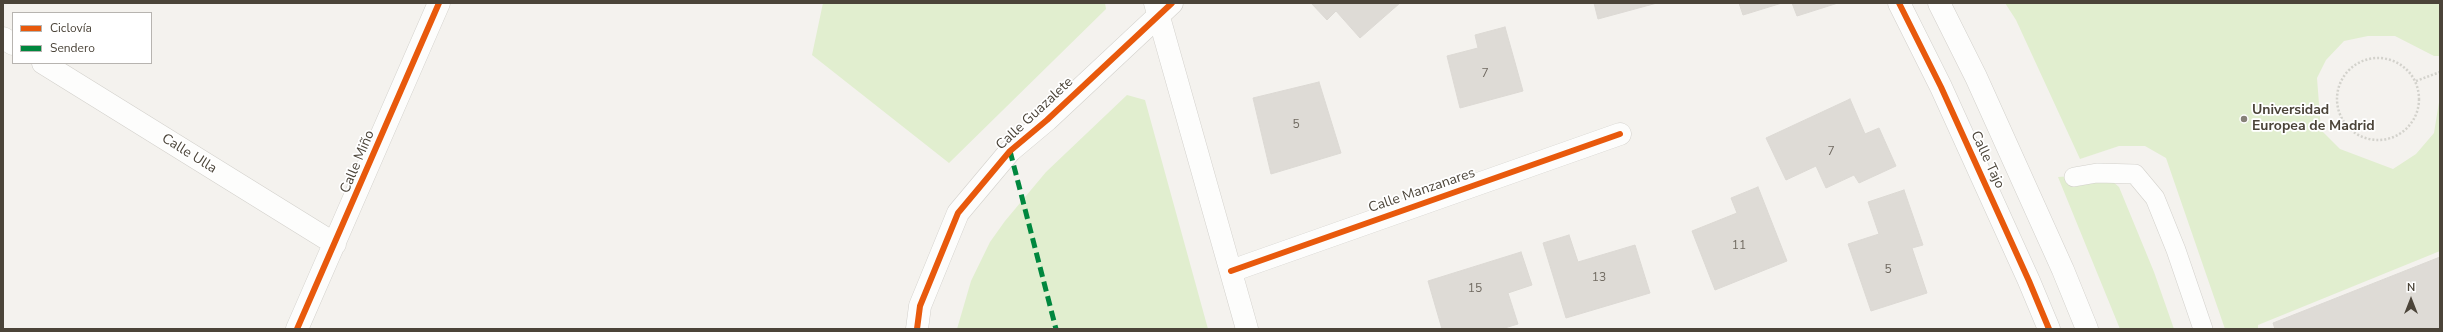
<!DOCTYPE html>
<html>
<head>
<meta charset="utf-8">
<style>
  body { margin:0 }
  #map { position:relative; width:2443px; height:332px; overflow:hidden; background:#f4f2ee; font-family:"Nunito Sans",sans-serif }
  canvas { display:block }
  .frame { position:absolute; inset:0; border:4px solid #4b4439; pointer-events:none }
  .legend { position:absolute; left:12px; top:12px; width:140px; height:52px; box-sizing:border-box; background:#fff; border:1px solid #b7b4b0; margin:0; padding:5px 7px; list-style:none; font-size:12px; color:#4b4439 }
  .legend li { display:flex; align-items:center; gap:8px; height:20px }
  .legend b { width:20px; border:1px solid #b7b4b0 }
  .north { position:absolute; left:2391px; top:280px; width:40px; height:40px; -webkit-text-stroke:3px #fff; paint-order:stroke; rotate:0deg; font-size:11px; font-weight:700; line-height:16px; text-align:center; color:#4b4439 }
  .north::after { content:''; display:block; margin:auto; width:14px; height:18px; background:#4b4439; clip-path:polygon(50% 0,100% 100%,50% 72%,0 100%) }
</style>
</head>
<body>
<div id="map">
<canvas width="2443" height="332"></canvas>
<div class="frame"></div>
<ul class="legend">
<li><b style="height:5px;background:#e8590c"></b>Ciclovía</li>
<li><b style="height:5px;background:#00873e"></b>Sendero</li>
</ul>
<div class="north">N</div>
</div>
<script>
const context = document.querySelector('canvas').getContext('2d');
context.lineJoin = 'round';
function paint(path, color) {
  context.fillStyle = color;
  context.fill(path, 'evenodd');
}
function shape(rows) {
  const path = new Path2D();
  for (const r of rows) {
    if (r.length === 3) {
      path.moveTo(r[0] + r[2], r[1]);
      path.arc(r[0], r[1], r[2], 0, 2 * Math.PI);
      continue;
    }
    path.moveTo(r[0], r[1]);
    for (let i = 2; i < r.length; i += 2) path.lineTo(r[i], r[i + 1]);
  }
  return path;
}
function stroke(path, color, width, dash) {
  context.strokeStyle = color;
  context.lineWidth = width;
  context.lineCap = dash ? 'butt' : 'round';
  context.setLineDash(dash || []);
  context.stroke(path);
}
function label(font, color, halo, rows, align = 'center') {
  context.font = font + ' "Nunito Sans",sans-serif';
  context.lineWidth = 3.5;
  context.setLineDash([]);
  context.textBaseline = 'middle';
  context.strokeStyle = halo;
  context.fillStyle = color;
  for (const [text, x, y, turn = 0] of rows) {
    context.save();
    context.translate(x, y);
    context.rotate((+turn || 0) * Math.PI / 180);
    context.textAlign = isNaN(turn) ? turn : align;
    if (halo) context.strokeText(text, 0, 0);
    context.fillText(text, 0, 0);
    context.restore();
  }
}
const green = shape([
  [823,3,1105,3,1106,9,949,163,812,55],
  [2005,3,2440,3,2440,56,2434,56,2395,36,2368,36,2344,41,2326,60,2317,78,2321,130,2340,149,2393,169,2416,154,2434,133,2440,96,2440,251,2258,325,2258,329,2225,329,2166,158,2145,146,2119,146,2080,159,2016,20],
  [1127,95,1145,100,1208,329,957,329,971,281,990,242,1005,221,1046,172],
  [2104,174,2119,187,2154,272,2174,329,2120,329,2058,177]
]);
const building = shape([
  [1311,3,1400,3,1360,38,1336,11,1327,20,1311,3],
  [1594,3,1657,3,1598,19,1594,3],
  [1739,3,1782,3,1743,15,1739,3],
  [1792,3,1838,3,1797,16,1792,3],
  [1505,27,1523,91,1460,108,1447,56,1478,48,1475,35,1505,27],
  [1319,82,1341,153,1271,174,1253,98,1319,82],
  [1850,99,1865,134,1879,128,1896,166,1859,183,1854,175,1826,188,1816,166,1786,180,1766,138,1850,99],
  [1758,187,1787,261,1715,290,1692,231,1737,213,1731,198,1758,187],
  [1904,190,1923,245,1912,248,1927,293,1871,311,1848,244,1879,234,1868,202,1904,190],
  [1569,235,1578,262,1635,245,1650,293,1566,318,1543,243,1569,235],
  [1521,252,1532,285,1508,293,1518,324,1501,329,1442,329,1428,281,1521,252],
  [2440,257,2440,329,2275,329,2273,323,2440,257]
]);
const path = shape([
  [2378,99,41],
  [2416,81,2440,72]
]);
const service = shape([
  [2074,177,2097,173,2135,174,2155,198,2176,250,2203,329]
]);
const minor = shape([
  [1155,3,1247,329],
  [1899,3,1941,87,2029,281,2049,329],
  [1939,3,1976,77,2063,270,2087,329],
  [3,38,13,44],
  [43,63,335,244],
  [1231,271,1620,134],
  [297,329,439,3],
  [917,329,920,306,958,213,1010,151,1047,120,1172,3]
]);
const quiet = shape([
  [1010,151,1056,329]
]);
const cycleway = shape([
  [1899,3,1941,87,2029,281,2049,329],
  [1231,271,1620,134],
  [297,329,439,3],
  [917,329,920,306,958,213,1010,151,1047,120,1172,3]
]);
const markers = [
  [2244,119,4,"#868178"]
];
const numberNames = [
  ["7",1485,74],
  ["5",1296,125],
  ["7",1831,152],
  ["11",1739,246],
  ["5",1888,270],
  ["13",1599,278],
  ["15",1475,289]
];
const poiNames = [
  ["Universidad",2252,111],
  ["Europea de Madrid",2252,127]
];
const streetNames = [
  ["Calle Guazalete",1035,114,-43],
  ["Calle Ulla",189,154,32],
  ["Calle Tajo",1987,160,65],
  ["Calle Miño",358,162,-67],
  ["Calle Manzanares",1422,191,-19]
];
paint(green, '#e1eecf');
paint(building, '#dedbd6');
stroke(building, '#dcd9d4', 1);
stroke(service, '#d2d0cb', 20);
stroke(minor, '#d2d0cb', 23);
stroke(path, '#d3d2cc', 2.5, [2, 2]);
stroke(service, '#fdfdfc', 19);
stroke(minor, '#fdfdfc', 22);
stroke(quiet, '#00873e', 5, [10, 5]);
stroke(cycleway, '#e8590c', 6);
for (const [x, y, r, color] of markers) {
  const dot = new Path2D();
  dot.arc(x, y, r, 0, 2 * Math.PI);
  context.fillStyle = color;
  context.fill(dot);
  stroke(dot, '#fff', 1.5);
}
label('12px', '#706a61', null, numberNames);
label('bold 14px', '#4b4439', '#fff', poiNames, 'left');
label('14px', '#4b4439', '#fff', streetNames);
</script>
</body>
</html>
